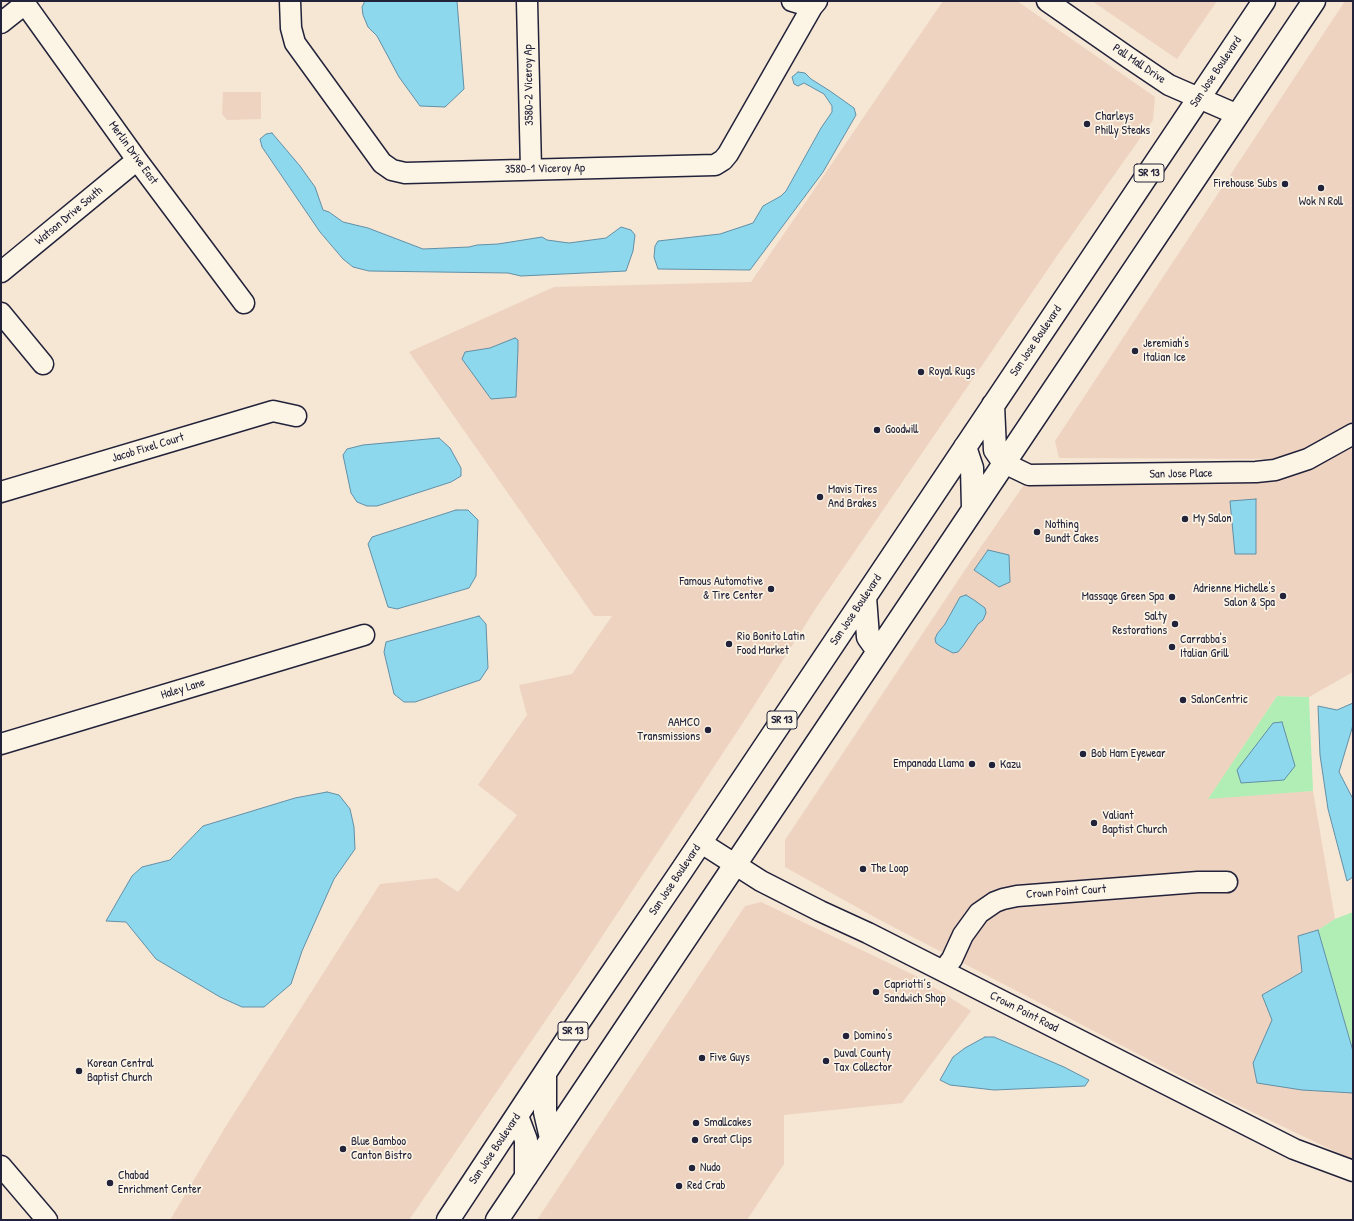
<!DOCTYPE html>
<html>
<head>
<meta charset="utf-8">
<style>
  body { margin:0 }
  #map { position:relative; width:1354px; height:1221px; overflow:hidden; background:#f6e6d4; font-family:"Patrick Hand",sans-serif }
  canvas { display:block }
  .frame { position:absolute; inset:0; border:2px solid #22223b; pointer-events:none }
</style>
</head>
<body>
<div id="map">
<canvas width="1354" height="1221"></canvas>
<div class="frame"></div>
</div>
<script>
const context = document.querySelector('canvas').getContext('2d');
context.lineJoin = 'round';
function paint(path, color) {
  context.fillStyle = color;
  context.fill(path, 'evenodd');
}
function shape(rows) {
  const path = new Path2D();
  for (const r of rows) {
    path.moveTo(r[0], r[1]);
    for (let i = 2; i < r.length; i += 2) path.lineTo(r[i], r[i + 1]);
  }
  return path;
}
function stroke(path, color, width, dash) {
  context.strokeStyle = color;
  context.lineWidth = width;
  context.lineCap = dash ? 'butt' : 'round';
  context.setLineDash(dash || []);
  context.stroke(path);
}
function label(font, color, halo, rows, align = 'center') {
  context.font = font + ' "Patrick Hand",sans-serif';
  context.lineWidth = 3.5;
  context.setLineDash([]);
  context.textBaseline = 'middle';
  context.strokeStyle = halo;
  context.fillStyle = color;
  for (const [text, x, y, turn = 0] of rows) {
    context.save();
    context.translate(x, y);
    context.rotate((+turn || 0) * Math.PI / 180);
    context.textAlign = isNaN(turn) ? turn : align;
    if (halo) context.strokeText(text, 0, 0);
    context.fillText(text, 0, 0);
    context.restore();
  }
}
const built = shape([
  [943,1,1017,1,1155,97,1153,120,1059,253,816,608,748,715,578,973,409,1220,170,1220,226,1126,380,884,437,878,458,892,517,815,478,785,527,715,519,685,572,674,612,616,594,616,409,352,554,287,751,282],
  [1092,1,1217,1,1177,59],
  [1345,1,1353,1,1353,443,1275,459,1059,458,1055,441],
  [223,92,261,92,261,119,227,120,222,114],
  [1353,445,1353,672,1309,697,1277,696,1209,798,1313,791,1335,919,1318,930,1353,1051,1353,1160,1227,1100,878,919,785,867,785,840,971,561,1024,485,1265,478],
  [761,902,918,977,971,1011,902,1103,784,1115,784,1164,747,1220,537,1220,745,906]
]);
const green = shape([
  [1277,696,1309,697,1313,791,1208,799],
  [1353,912,1353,1051,1318,930,1335,919]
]);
const water = shape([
  [365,1,457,1,464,89,445,107,420,106,399,77,377,36,368,27,363,15,362,7,365,1],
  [798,72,805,73,811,79,830,91,854,108,856,115,823,172,750,270,658,269,654,257,655,246,658,241,720,234,753,223,763,206,781,196,786,191,821,128,832,112,832,106,824,94,804,83,798,86,794,84,792,77,798,72],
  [272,133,300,166,315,187,323,210,329,212,343,222,368,228,423,249,469,247,477,245,498,244,542,237,547,240,569,243,606,238,621,227,631,230,635,235,633,251,626,271,521,276,508,273,369,271,353,267,343,259,320,232,262,147,260,139,266,134,272,133],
  [515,338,518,340,518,348,516,397,491,399,462,359,465,352,490,348,515,338],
  [439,438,450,448,461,468,461,476,451,482,377,506,367,506,357,502,351,493,343,455,347,449,363,445,439,438],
  [1256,499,1256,554,1235,554,1230,501,1256,499],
  [456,510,468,510,478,520,476,576,469,588,397,609,388,607,368,544,372,537,456,510],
  [988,550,1009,555,1010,582,999,587,974,570,988,550],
  [966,595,974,600,985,608,986,613,983,620,978,624,963,646,958,652,953,653,940,646,936,643,935,639,937,634,945,624,960,597,966,595],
  [479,616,486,624,488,668,480,680,415,702,404,702,394,694,384,652,386,642,479,616],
  [1353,703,1353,725,1339,772,1353,799,1353,877,1347,881,1328,809,1320,755,1318,706,1337,710,1353,703],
  [1282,722,1295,766,1284,780,1241,783,1237,770,1273,723,1282,722],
  [327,792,339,795,350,809,354,827,355,849,334,879,302,951,291,984,264,1007,242,1007,220,997,156,959,126,922,106,921,132,876,142,867,170,860,203,826,295,798,327,792],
  [1318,930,1353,1051,1353,1093,1302,1090,1257,1083,1253,1063,1272,1020,1262,995,1302,972,1298,936,1318,930],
  [985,1037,994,1037,1064,1067,1089,1080,1085,1086,994,1090,950,1085,940,1080,953,1057,965,1048,985,1037]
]);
const minor = shape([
  [23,1,137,160,244,303],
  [290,1,291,28,295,43,382,163,392,170,405,173,715,165,723,160,728,154,812,7,817,1],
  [527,1,531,169],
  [792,1,812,7],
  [1047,1,1129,58,1169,85,1238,115],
  [1,23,25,4],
  [1,272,137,160],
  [1,313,43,364],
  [1004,463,1029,475,1256,472,1275,470,1308,459,1353,434],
  [1,492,273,411,296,416],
  [1,744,364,635],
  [700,842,761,881,820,911,868,933,1294,1149,1353,1171],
  [943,971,952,959,963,935,979,913,995,902,1003,899,1017,896,1198,882,1227,882],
  [1,1166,47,1220]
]);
const major = shape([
  [993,405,995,450,1004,463],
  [965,447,972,468,973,508],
  [865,597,868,637,878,651],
  [545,1074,545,1112,551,1138],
  [517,1116,526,1140,526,1177],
  [448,1220,574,1029,680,873,1264,1],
  [497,1220,1314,1]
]);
const markers = [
  [1087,124,4,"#22223b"],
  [1285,184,4,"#22223b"],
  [1321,188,4,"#22223b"],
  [1135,351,4,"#22223b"],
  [921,372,4,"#22223b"],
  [877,430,4,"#22223b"],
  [820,497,4,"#22223b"],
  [1185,519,4,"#22223b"],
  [1037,532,4,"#22223b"],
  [771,589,4,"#22223b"],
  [1283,596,4,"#22223b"],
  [1172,597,4,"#22223b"],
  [1175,624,4,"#22223b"],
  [729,644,4,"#22223b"],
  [1172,647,4,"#22223b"],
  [1183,700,4,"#22223b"],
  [708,730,4,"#22223b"],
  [1083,754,4,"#22223b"],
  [972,764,4,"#22223b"],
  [992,765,4,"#22223b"],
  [1094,823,4,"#22223b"],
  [863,869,4,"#22223b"],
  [876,992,4,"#22223b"],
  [846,1036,4,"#22223b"],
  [702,1058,4,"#22223b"],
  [826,1061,4,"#22223b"],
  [79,1071,4,"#22223b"],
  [696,1123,4,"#22223b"],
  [695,1140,4,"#22223b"],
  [343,1149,4,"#22223b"],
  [692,1168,4,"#22223b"],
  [110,1183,4,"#22223b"],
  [679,1186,4,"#22223b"]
];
const shields = [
  [1149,173,30],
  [782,720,30],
  [573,1031,30]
];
const shieldNames = [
  ["SR 13",1149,173],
  ["SR 13",782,720],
  ["SR 13",573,1031]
];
const streetNames = [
  ["Pall Mall Drive",1139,64,34],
  ["San Jose Boulevard",1216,72,-56],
  ["3580-2 Viceroy Ap",529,85,-91],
  ["Merlin Drive East",133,153,54],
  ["3580-1 Viceroy Ap",545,169,-1],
  ["Watson Drive South",69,216,-40],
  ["San Jose Boulevard",1036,341,-56],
  ["Jacob Fixel Court",148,448,-17],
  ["San Jose Place",1181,474,-1],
  ["San Jose Boulevard",856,610,-56],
  ["Haley Lane",183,689,-17],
  ["San Jose Boulevard",675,880,-56],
  ["Crown Point Court",1066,892,-4],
  ["Crown Point Road",1024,1012,27],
  ["San Jose Boulevard",495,1149,-56]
];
const poiNames = [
  ["Charleys",1095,117],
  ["Philly Steaks",1095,131],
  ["Firehouse Subs",1277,184,"right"],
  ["Wok N Roll",1321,202,"center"],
  ["Jeremiah's",1143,344],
  ["Italian Ice",1143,358],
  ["Royal Rugs",929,372],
  ["Goodwill",885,430],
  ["Mavis Tires",828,490],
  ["And Brakes",828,504],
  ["My Salon",1193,519],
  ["Nothing",1045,525],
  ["Bundt Cakes",1045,539],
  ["Famous Automotive",763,582,"right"],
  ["& Tire Center",763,596,"right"],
  ["Adrienne Michelle's",1275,589,"right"],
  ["Salon & Spa",1275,603,"right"],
  ["Massage Green Spa",1164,597,"right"],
  ["Salty",1167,617,"right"],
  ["Restorations",1167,631,"right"],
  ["Rio Bonito Latin",737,637],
  ["Food Market",737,651],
  ["Carrabba's",1180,640],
  ["Italian Grill",1180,654],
  ["SalonCentric",1191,700],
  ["AAMCO",700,723,"right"],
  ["Transmissions",700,737,"right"],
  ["Bob Ham Eyewear",1091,754],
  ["Empanada Llama",964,764,"right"],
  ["Kazu",1000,765],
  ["Valiant",1102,816],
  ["Baptist Church",1102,830],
  ["The Loop",871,869],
  ["Capriotti’s",884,985],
  ["Sandwich Shop",884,999],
  ["Domino's",854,1036],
  ["Duval County",834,1054],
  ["Tax Collector",834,1068],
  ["Five Guys",710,1058],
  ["Korean Central",87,1064],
  ["Baptist Church",87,1078],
  ["Smallcakes",704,1123],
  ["Great Clips",703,1140],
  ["Blue Bamboo",351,1142],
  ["Canton Bistro",351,1156],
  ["Nudo",700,1168],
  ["Chabad",118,1176],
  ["Enrichment Center",118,1190],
  ["Red Crab",687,1186]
];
paint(built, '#eed3c0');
paint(green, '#b1eeb5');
paint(water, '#8dd8ed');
stroke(water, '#628fa6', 1);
stroke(minor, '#22223b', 23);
stroke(major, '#22223b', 25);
stroke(minor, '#fcf5e5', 20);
stroke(major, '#fcf5e5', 22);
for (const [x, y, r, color] of markers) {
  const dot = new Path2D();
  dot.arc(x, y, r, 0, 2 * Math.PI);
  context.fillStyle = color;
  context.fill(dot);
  stroke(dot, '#fcf5e5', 1.5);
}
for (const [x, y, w] of shields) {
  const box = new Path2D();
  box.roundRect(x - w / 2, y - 9, w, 18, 3);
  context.fillStyle = '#fcf5e5';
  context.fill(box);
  stroke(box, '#22223b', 1);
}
label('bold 11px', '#22223b', null, shieldNames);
label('12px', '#22223b', '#fcf5e5', streetNames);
label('12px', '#22223b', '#fcf5e5', poiNames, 'left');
</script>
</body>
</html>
